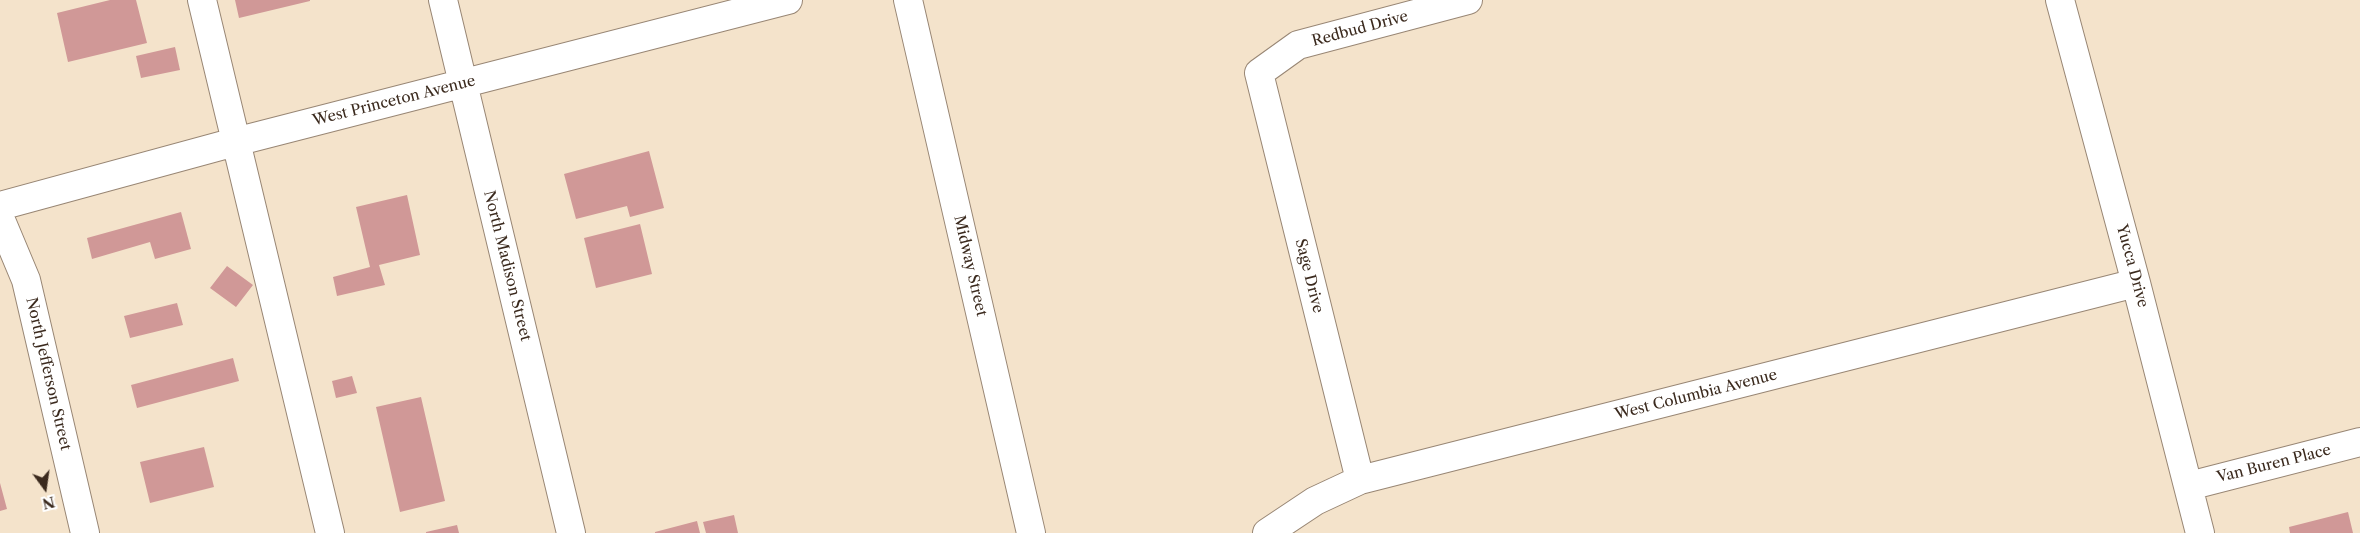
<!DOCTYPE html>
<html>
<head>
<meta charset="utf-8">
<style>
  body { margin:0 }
  #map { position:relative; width:2360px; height:533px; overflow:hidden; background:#f4e3cb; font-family:"Libre Caslon Text",serif }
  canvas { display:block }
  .north { position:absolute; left:20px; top:463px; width:50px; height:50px; -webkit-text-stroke:4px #fff; paint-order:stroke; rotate:166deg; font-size:14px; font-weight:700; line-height:20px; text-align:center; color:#3b2a1e }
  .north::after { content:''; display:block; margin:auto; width:18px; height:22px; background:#3b2a1e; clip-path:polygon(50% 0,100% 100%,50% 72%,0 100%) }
</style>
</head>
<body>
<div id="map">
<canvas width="2360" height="533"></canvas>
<div class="north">N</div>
</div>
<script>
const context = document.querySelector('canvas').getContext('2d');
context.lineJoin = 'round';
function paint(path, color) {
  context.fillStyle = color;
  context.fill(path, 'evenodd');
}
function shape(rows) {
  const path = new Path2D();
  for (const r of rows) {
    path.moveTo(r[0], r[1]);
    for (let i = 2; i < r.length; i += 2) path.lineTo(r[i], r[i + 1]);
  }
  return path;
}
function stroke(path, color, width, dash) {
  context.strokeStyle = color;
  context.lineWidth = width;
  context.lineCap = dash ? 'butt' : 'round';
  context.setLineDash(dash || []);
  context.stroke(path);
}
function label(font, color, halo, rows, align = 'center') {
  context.font = font + ' "Libre Caslon Text",serif';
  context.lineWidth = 4;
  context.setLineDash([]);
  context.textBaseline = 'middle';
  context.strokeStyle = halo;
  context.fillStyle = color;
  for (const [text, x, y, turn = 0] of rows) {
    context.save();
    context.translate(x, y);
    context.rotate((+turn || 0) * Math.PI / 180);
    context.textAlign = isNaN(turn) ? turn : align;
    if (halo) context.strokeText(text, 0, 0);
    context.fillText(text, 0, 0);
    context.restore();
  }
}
const building = shape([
  [110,0,136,0,147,43,68,62,57,13],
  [235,0,310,0,310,1,239,18],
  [175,47,180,70,141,78,136,56],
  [649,151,664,208,630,217,627,206,576,219,564,174],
  [407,195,420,255,379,265,385,285,337,296,333,277,370,267,356,207],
  [181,212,191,249,155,259,150,242,92,259,87,238],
  [640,224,652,274,596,288,584,238],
  [227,266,253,285,236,307,210,288],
  [177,303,183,325,130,338,124,316],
  [233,358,239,381,137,408,131,385],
  [352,376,357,393,336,398,332,381],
  [421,397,445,501,400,512,376,407],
  [204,447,214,487,150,503,140,462],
  [0,483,7,509,0,511],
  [2348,512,2353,533,2290,533,2289,527],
  [734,515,738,533,706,533,703,522],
  [697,521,700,533,655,533,655,532],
  [457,525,459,533,426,533,426,532]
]);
const minor = shape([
  [202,0,330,533],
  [443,0,571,533],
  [908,0,1031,533],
  [2060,0,2136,283,2200,533],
  [0,206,235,142,788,0],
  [0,218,26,280,85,533],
  [1360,480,1259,73,1298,45,1468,0],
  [2189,486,2360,442],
  [1267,533,1315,501,1360,480,2136,283]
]);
const streetNames = [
  ["Redbud Drive",1360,29,-15],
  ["West Princeton Avenue",394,101,-14],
  ["North Madison Street",507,266,76],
  ["Midway Street",970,266,77],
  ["Yucca Drive",2132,266,75],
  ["Sage Drive",1309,276,76],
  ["North Jefferson Street",48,374,77],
  ["West Columbia Avenue",1696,395,-14],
  ["Van Buren Place",2274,464,-14]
];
paint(building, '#d09897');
stroke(minor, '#988674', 30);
stroke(minor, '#fff', 28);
label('15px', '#3b2a1e', '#fff', streetNames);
</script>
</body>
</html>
